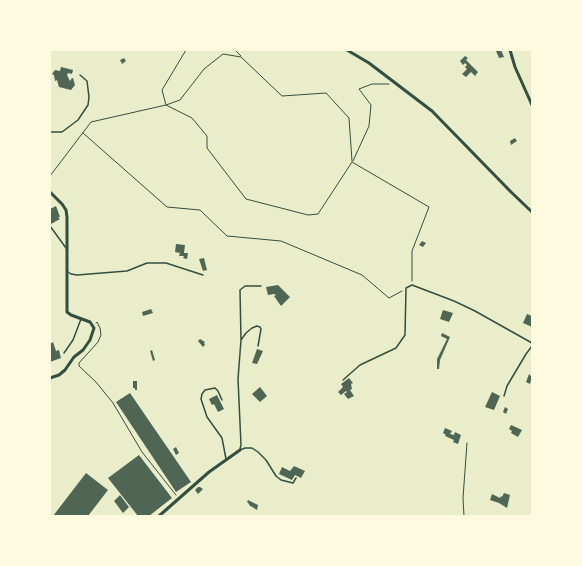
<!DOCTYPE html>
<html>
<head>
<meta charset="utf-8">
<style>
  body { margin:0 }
  #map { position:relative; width:582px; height:566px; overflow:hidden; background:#e9edc9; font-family:Montserrat,sans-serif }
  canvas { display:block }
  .frame { position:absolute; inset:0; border:51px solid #fefae0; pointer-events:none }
</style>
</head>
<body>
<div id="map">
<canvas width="582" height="566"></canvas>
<div class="frame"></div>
</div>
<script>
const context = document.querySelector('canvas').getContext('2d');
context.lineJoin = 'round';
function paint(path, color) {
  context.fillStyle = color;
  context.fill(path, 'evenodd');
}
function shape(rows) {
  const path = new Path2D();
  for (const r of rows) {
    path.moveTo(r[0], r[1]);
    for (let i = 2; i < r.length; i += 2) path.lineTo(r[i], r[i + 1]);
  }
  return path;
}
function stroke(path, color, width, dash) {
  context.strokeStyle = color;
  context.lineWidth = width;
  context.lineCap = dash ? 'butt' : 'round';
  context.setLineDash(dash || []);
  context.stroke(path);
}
const building = shape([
  [501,50,504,57,499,58,496,51],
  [465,56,468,58,466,60,478,72,475,76,471,72,466,77,462,74,467,69,465,67,467,65,465,63,463,65,460,61],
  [124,58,126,61,122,64,120,60],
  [61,67,73,70,72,74,68,73,67,75,70,81,72,78,73,78,75,85,71,90,59,87,57,80,55,81,54,75,52,74,55,70,60,71],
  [515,138,517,141,511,145,510,141],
  [56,206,60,217,58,217,60,219,51,224,50,209],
  [422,241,426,243,423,247,419,245],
  [176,244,185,245,184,253,188,253,187,259,183,258,184,256,179,256,180,253,175,252],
  [204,258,207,270,203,271,199,259],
  [278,285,290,297,281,306,274,296,276,295,274,294,268,295,266,287],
  [151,309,153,313,143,316,142,312],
  [443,310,453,313,449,322,440,319],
  [527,314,532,316,532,327,523,323],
  [442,333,450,337,440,360,439,369,437,369,437,359,447,339,441,336],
  [200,339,205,342,204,343,205,345,203,347,198,341],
  [53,342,56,351,59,350,61,358,50,362,50,344],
  [257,349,263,351,257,364,252,363],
  [152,350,155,360,153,361,150,351],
  [529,374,532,377,530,384,526,382],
  [349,378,353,383,351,384,352,389,350,390,354,396,348,399,344,394,347,392,346,391,341,395,338,392,343,387,341,384],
  [133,381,137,381,137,390,135,390,135,388,133,388],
  [260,387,267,396,260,402,252,394],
  [492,392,500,396,494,410,485,407],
  [130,393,191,482,176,492,116,402],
  [217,395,224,409,218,412,214,404,212,405,209,399],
  [505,407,508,409,506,414,503,412],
  [511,425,522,430,518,437,511,433,512,431,509,429],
  [445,428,452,431,450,434,454,435,455,432,461,435,458,444,453,442,454,440,445,436,446,435,443,433],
  [176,447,179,453,176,455,173,449],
  [139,455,172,498,149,516,138,516,108,478],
  [294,466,305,471,301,478,295,475,292,480,279,474,282,467,290,471],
  [86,473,108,490,88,516,53,516],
  [198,487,200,487,203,489,198,494,195,490],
  [504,493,510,495,507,508,499,503,490,500,492,494,500,498,501,496,502,497],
  [120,495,129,507,123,513,114,501],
  [248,500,258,505,257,510,249,505,249,504,247,502]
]);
const path = shape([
  [186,50,162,90,166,105,180,100,204,69,223,54,241,57,282,96,326,93,349,118,352,161],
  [235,50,241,56],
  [83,133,167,207,200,210,227,236,281,241,362,275,389,298,402,291],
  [353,161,369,126,371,105,359,89,372,84,389,84],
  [50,176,91,122,166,105,192,118,207,136,207,148,246,199,308,215,318,214,352,162,429,207,412,251,412,281],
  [96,323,97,322,100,328,101,335,98,342,79,363,79,366,96,382,113,403,142,452,176,495],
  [464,516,463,498,467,443]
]);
const service = shape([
  [50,132,62,132,78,120,88,105,89,97,87,81,80,75],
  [50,226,66,248],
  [68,272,71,274,77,275,127,271,147,263,166,263,203,275],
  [241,340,246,333,252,328,257,326,260,327,261,329,258,346],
  [64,353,73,340,81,319],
  [343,380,360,365,396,348,405,335,406,288,412,285,454,301,475,311,532,343],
  [504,396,507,386,526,354,532,346],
  [222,400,218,391,215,388,205,390,202,394,201,399,207,417,222,438,226,459],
  [240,449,241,445,238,379,241,340,240,290,245,286,261,286],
  [240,450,245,448,252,448,258,452,266,460,276,476,281,480,293,483,296,478]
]);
const minor = shape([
  [347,50,369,63,432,111,511,192,532,212],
  [510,50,515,67,532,105],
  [50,192,62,204,66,210,67,217,67,312,71,315,90,322,94,328,90,340,83,350,74,357,65,370,59,375,50,378],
  [159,516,209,472,240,450]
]);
paint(building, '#4f6655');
stroke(path, '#344e41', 1);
stroke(service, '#344e41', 1.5);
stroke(minor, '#344e41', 3);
</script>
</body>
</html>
